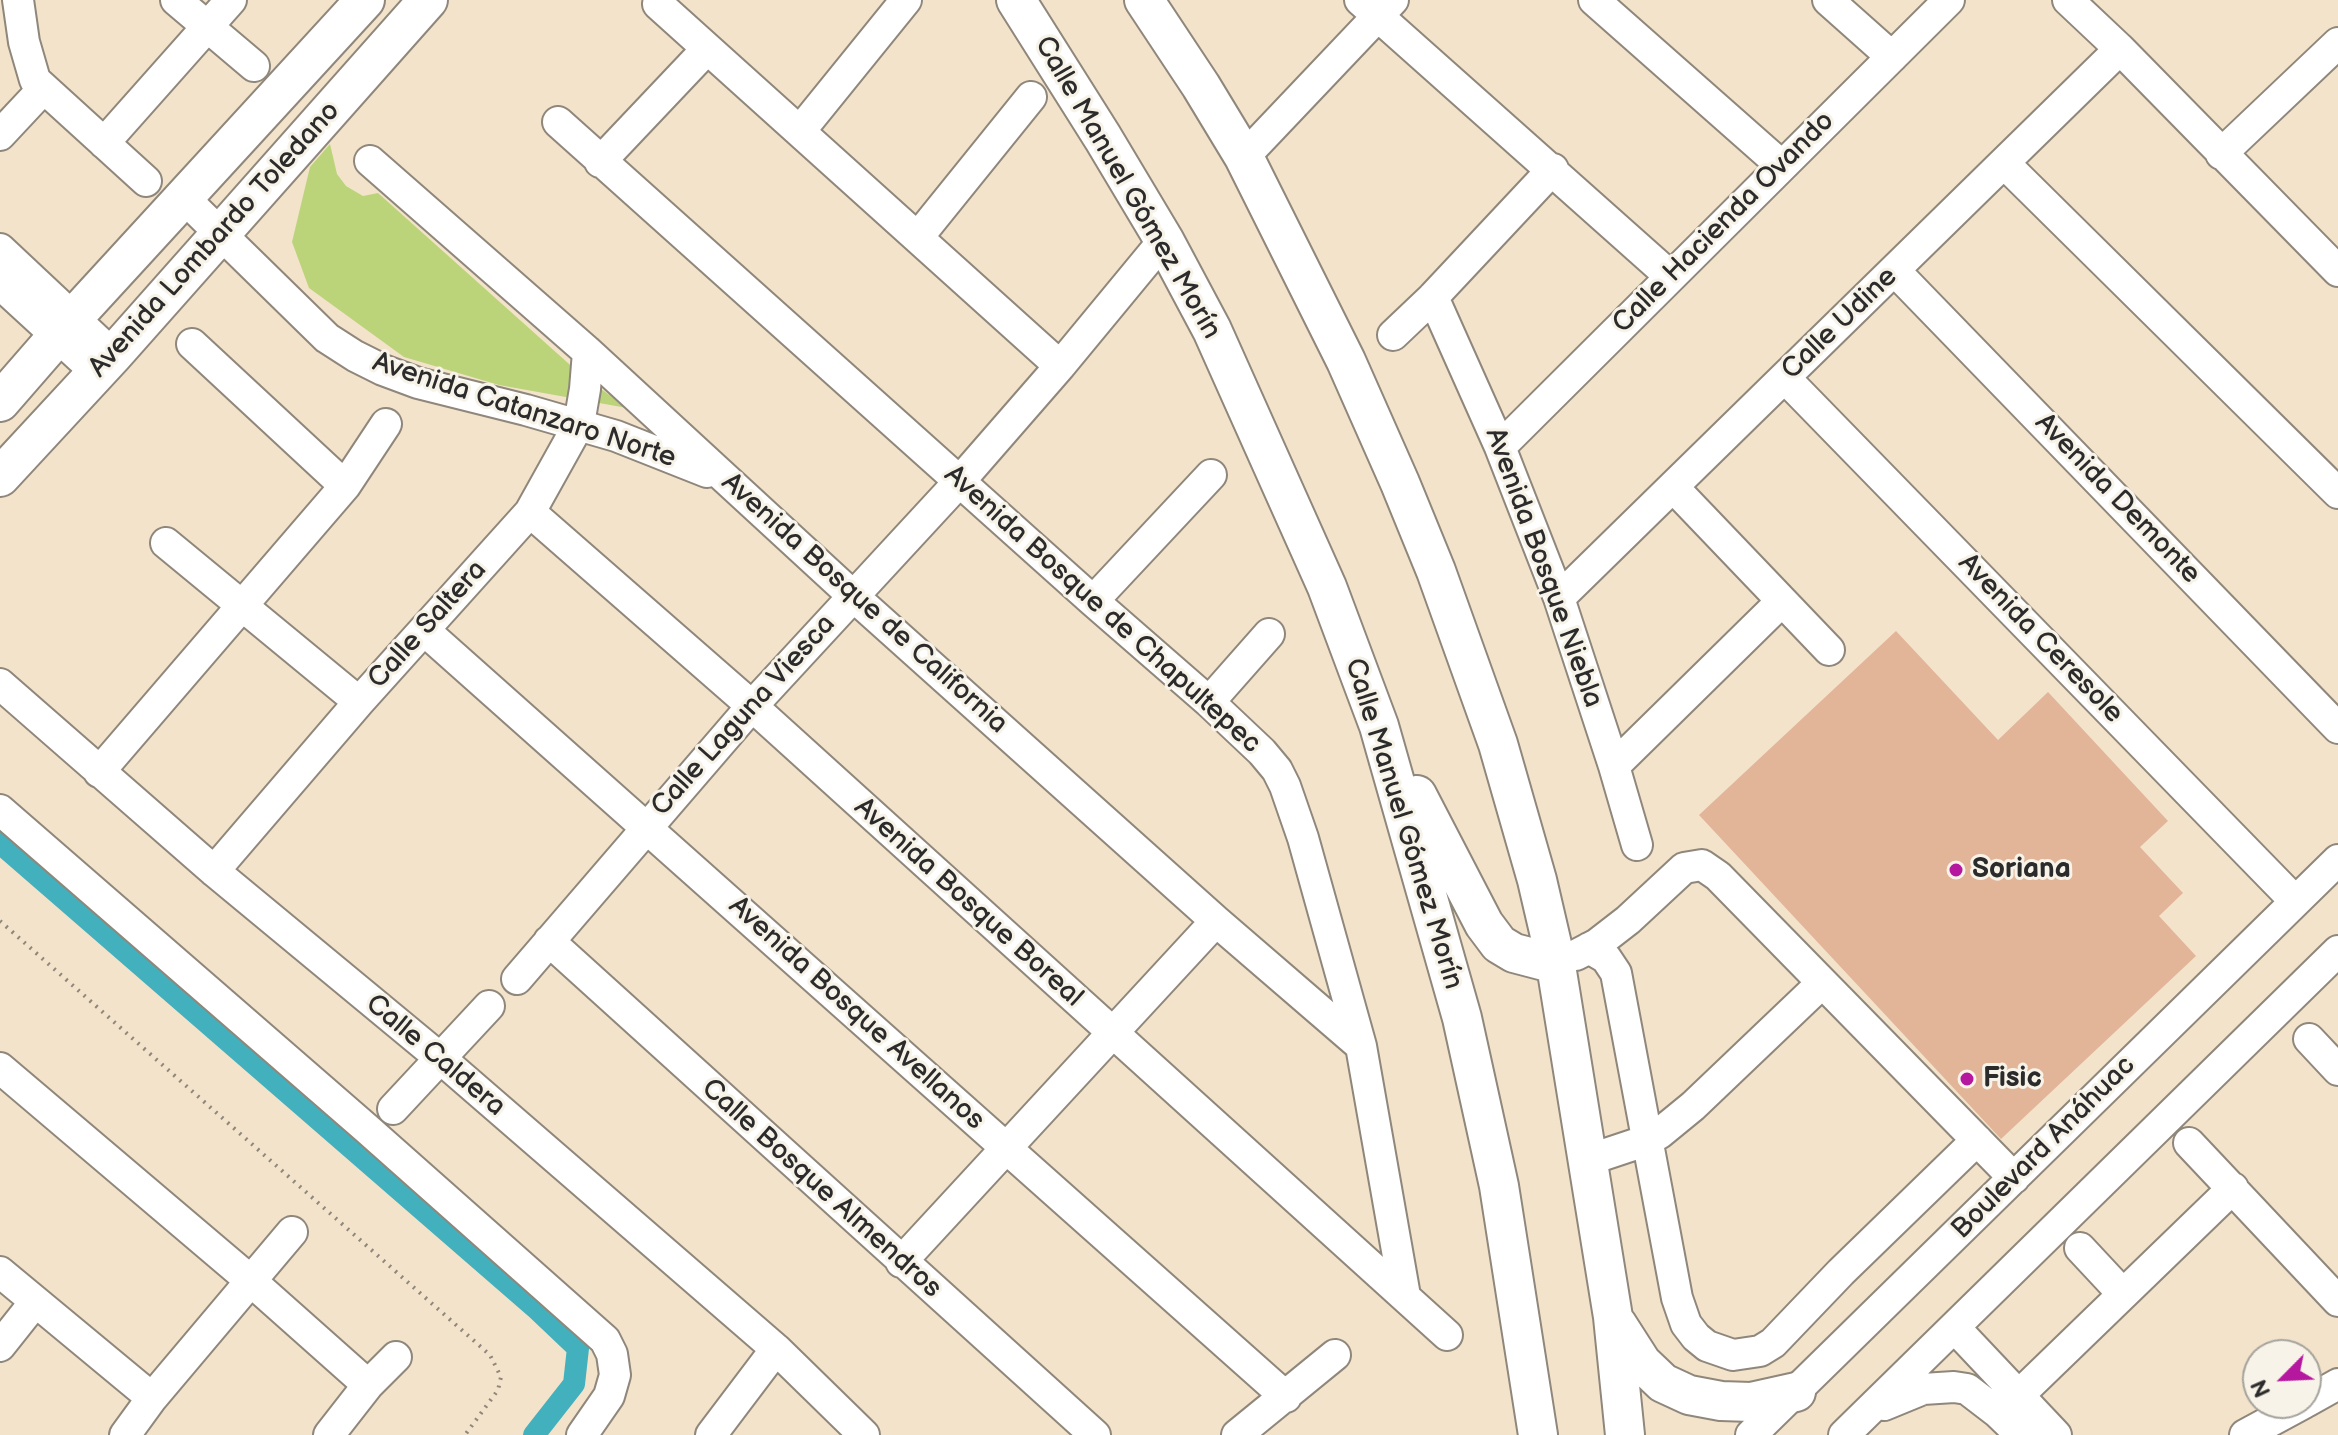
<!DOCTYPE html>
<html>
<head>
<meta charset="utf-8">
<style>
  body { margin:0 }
  #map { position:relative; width:2338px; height:1435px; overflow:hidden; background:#f3e3cb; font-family:"Balsamiq Sans",sans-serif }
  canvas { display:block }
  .north { position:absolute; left:2242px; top:1339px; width:80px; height:80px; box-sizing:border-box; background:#f7f3e8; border:2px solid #a5a39c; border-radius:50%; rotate:246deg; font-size:22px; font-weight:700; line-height:32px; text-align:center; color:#2b2b2b }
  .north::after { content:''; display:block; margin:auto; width:28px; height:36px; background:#b5179e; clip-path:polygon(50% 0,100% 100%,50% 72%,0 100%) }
</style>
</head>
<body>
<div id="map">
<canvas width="2338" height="1435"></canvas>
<div class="north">N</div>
</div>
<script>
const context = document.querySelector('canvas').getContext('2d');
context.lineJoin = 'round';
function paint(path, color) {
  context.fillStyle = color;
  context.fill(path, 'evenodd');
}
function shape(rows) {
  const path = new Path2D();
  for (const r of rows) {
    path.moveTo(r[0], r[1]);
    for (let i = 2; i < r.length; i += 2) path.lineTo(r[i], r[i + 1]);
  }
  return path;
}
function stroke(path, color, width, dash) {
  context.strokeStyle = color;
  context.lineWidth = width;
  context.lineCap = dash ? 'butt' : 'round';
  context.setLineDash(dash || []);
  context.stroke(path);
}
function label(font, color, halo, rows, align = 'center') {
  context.font = font + ' "Balsamiq Sans",sans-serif';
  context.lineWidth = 6;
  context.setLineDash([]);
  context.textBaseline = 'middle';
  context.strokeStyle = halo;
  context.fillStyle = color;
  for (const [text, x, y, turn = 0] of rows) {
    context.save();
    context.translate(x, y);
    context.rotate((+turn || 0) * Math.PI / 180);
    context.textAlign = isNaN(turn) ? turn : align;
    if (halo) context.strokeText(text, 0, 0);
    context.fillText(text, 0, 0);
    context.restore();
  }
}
const green = shape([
  [330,144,337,174,346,186,363,196,378,193,578,372,627,408,499,385,404,357,309,288,292,242,310,167]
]);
const canal = shape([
  [0,843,538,1310,578,1348,574,1384,534,1435]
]);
const building = shape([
  [1896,631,1998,740,2048,692,2168,821,2140,847,2183,893,2159,916,2196,956,2001,1139,1699,815]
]);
const path = shape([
  [0,921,490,1355,501,1377,498,1390,465,1435]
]);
const minor = shape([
  [18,0,24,42,35,80,146,181],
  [176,0,254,66],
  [1360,0,1670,276],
  [1594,0,1782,166],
  [1828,0,1892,57],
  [2068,0,2120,49,2338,271],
  [658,4,1060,366],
  [558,122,1093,601,1209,702,1262,752,1277,770,1285,786,1303,838,1361,1046,1405,1296],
  [800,131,906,0],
  [0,135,43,89],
  [104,143,231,0],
  [2221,154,2338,43],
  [1244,157,1393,0],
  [370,161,588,352,852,595,1216,921,1361,1046],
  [600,162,707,49],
  [2005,164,2338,493],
  [184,198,327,338,355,356,383,370,418,383,526,410,616,436,707,472],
  [918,237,1031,97],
  [0,249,113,355],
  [1895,271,2338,728],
  [0,284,97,373],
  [1433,297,1500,447,1559,598,1614,766,1637,845],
  [1393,335,1433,297,1553,169],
  [192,344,345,486],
  [1785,378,2295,901],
  [1500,447,1949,0],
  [1674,488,1829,650],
  [530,512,752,706,1447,1335],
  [166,543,359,702],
  [1559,598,2120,49],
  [1093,601,1211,475],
  [425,631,1286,1397],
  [0,684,214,871,440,1058,776,1349,864,1435],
  [1209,702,1269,634],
  [1614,766,1781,602],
  [99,772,345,486,386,424],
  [0,810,366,1128,605,1340,612,1354,615,1375,609,1396,582,1435],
  [214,871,359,702,530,512,579,424,585,389,588,352],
  [549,941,1095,1435],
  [1589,948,1606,958,1616,973,1677,1298,1686,1324,1696,1337,1707,1346,1733,1355,1760,1351,1773,1343,1841,1272,1977,1140],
  [1576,955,1597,944,1628,920,1684,868,1702,865,1718,876,2014,1178],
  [517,979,752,706,959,482,1060,366,1164,240],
  [2309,1039,2338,1070],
  [0,1068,251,1281,368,1385],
  [393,1109,489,1006],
  [2189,1143,2338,1301],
  [1588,1160,1648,1140,1660,1133,1693,1106,1822,983],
  [2080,1248,2122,1293],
  [901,1262,1216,921],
  [0,1272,152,1398],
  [1955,1328,2056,1435],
  [0,1346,35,1302],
  [2019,1395,2233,1188],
  [2306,1402,2338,1384],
  [1884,1405,1923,1389,1954,1387,1967,1389,1997,1412,2021,1435],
  [125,1435,152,1398,292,1232],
  [329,1435,368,1385,396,1357],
  [711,1435,776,1349],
  [1237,1435,1335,1355],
  [1751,1435,2338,860],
  [1844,1435,2338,951],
  [2245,1435,2304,1403]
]);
const major = shape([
  [1016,0,1103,138,1164,240,1212,330,1327,587,1379,726,1462,1018,1499,1186,1538,1435],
  [1144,0,1201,86,1244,157,1346,361,1400,483,1436,571,1498,744,1537,880,1554,953,1613,1317,1625,1435],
  [0,402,74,317,365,0],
  [0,477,113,355,428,0],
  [1417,795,1484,924,1499,944,1514,953,1556,964],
  [1617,1324,1642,1363,1663,1383,1689,1395,1721,1401,1751,1402,1796,1392]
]);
const markers = [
  [1956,870,8,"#b5179e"],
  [1967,1079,8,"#b5179e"]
];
const streetNames = [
  ["Calle Manuel Gómez Morín",1127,188,60],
  ["Calle Hacienda Ovando",1724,223,-45],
  ["Avenida Lombardo Toledano",215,240,-48],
  ["Calle Udine",1840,324,-44],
  ["Avenida Catanzaro Norte",524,411,18],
  ["Avenida Demonte",2117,499,46],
  ["Avenida Bosque Niebla",1543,568,70],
  ["Avenida Bosque de California",864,604,42],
  ["Avenida Bosque de Chapultepec",1102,610,42],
  ["Calle Saltera",428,625,-48],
  ["Avenida Ceresole",2040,639,46],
  ["Calle Laguna Viesca",744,716,-48],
  ["Calle Manuel Gómez Morín",1403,824,73],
  ["Avenida Bosque Boreal",968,903,42],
  ["Avenida Bosque Avellanos",856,1014,42],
  ["Calle Caldera",435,1056,40],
  ["Boulevard Anáhuac",2044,1148,-45],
  ["Calle Bosque Almendros",821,1189,42]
];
const poiNames = [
  ["Soriana",1972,870],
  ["Fisic",1983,1079]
];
paint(green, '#bbd479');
stroke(canal, '#42b0bd', 22);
paint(building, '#e2b598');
stroke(minor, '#8f877b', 34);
stroke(major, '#8f877b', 42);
stroke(path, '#8f877b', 4, [2, 6]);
stroke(minor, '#fff', 30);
stroke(major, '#fff', 38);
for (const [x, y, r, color] of markers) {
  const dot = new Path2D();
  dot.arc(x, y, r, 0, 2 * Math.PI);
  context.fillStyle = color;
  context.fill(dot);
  stroke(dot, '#f7f3e8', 3);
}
label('28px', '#2b2b2b', '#f7f3e8', streetNames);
label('bold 28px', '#2b2b2b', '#f7f3e8', poiNames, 'left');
</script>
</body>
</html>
